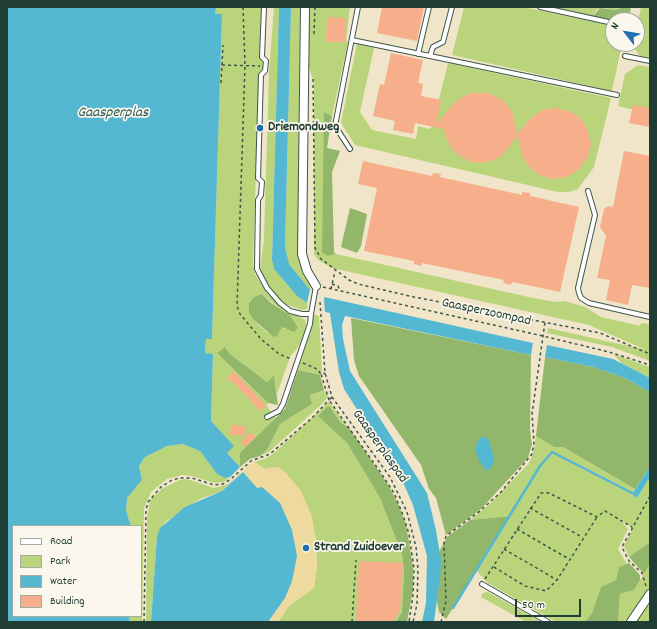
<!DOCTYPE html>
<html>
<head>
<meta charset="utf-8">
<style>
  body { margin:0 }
  #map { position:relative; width:657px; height:629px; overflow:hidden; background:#f0e5c9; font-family:Dekko,sans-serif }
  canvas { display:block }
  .frame { position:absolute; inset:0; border:8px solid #1f3d34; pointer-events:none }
  .legend { position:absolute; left:12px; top:525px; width:130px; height:92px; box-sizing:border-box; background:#fbf7ec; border:1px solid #a3ada2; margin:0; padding:5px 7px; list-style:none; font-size:12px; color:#1f3d34 }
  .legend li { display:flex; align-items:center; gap:8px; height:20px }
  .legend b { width:20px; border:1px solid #a3ada2 }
  .north { position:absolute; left:605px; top:12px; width:40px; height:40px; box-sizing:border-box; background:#fbf7ec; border:1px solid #a3ada2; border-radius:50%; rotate:301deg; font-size:11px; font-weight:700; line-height:16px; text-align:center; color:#1f3d34 }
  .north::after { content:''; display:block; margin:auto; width:14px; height:18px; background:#1f6fb2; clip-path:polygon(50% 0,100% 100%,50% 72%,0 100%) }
  .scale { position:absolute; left:515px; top:599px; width:66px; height:18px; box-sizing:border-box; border:2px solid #1f3d34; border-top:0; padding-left:5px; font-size:12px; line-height:14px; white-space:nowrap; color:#1f3d34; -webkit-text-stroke:3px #fbf7ec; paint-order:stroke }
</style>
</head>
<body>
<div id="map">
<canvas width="657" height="629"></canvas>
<div class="frame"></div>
<ul class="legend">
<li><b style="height:5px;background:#fff"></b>Road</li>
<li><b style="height:11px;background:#b9d47a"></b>Park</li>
<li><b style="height:11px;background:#54b8d2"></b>Water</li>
<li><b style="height:11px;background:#f6af8a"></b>Building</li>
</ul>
<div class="north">N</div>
<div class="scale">50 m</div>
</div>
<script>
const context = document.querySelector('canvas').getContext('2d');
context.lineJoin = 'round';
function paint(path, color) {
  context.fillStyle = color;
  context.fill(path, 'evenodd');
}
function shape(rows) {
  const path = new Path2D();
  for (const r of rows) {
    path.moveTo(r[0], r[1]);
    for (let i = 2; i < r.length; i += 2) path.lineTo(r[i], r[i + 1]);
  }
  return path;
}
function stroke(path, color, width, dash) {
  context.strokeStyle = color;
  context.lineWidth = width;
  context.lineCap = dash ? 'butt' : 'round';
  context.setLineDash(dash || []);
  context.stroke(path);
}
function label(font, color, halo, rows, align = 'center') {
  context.font = font + ' Dekko,sans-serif';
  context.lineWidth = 3.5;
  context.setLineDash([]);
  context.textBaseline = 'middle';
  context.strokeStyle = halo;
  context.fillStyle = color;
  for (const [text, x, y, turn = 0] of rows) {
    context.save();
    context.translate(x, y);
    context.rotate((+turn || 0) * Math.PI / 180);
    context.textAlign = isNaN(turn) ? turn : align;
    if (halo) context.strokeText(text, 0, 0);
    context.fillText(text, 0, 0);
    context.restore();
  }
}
const green = shape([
  [216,7,262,7,260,58,264,62,264,69,259,74,253,264,255,274,266,292,281,307,305,320,307,328,303,341,290,357,277,394,274,377,267,382,230,354,225,347,217,353,268,403,267,406,276,418,240,456,242,462,240,467,227,453,233,446,211,421,213,355,205,353,206,339,212,339,222,14,215,14],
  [262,294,289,317,298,326,285,329,282,327,280,328,279,333,268,333,261,327,255,321,249,303,254,297],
  [274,7,279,7,272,260,274,269,297,296,307,303,307,309,302,310,285,304,281,300,265,281,260,270,264,240,269,72],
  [291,7,300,7,298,247,301,264,311,288,310,290,288,264,285,247],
  [308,7,350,7,346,41,348,42,332,116,324,112,328,256,336,254,533,298,556,302,565,301,585,307,601,317,640,326,641,323,650,324,650,361,612,347,547,333,548,328,646,350,589,325,332,268,318,260,314,254,314,82,307,62],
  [464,7,523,7,613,26,613,44,622,44,612,91,452,55],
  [554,7,624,7,615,10,604,8,597,9,593,16],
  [641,7,650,7,650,58,640,56,633,46,637,44,637,26],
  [357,43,374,48,360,112,372,130,416,139,418,126,429,129,432,127,448,63,611,98,594,167,578,189,569,192,558,192,355,145,341,123],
  [638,65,650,67,650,114,618,106,625,74],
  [313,314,319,316,322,371,320,375,298,370,312,326],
  [613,354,650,367,650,378,623,364],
  [324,390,328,397,323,403,269,452,260,456,267,450,280,424,312,404,310,395],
  [329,402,346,425,341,423,330,407,319,416,347,443,380,498,402,554,404,571,402,612,396,622,278,622,289,606,314,588,317,566,316,540,311,514,271,468,265,469,254,462,265,459,274,453],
  [536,436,554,447,563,447,635,489,632,494,637,498,650,477,650,542,629,557,624,546,633,528,619,518,628,529,618,549,627,564,619,567,616,580,601,587,592,613,585,622,556,622,488,583,476,570,510,516,470,520,490,504,529,463,533,454],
  [183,444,200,451,217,474,225,478,230,477,224,482,214,483,192,476,182,475,167,479,151,492,144,508,142,622,130,622,129,616,141,616,141,526,131,526,126,511,127,498,142,480,139,466,145,457,167,446],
  [247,466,222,491,200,499,165,522,157,537,151,622,146,622,147,518,150,500,163,488,180,480,187,479,214,488,222,486,228,484],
  [650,564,650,593,644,595,627,622,618,622,620,594,634,590],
  [488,592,539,621,540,622,526,622,481,597,483,593],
  [649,606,650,622,636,622,645,608]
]);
const forest = shape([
  [624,7,631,7,629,20,613,20,593,16,600,8,615,10],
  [324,112,332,116,327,148,340,151,332,172,334,252,336,254,328,256,322,252],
  [350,208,367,214,361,246,357,253,341,247],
  [262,294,271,303,289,315,298,327,294,332,282,327,277,336,274,337,255,321,249,313,249,303,254,297],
  [351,318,531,355,530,430,532,444,528,458,481,509,446,535,436,498,429,489,421,465,359,376,354,360],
  [225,347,230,354,267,382,274,376,278,405,268,403,217,353],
  [545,357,593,367,625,378,650,392,650,467,635,489,563,447,554,447,536,436],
  [298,370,320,375,324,390,310,395,312,404,280,424,267,450,260,456,250,459,240,467,240,453,285,409],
  [327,407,330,407,341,423,348,427,358,441,389,486,399,506,406,525,413,567,413,590,407,622,396,622,402,612,404,571,402,554,380,498,347,443,318,416],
  [510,516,446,619,439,612,437,602,439,552,447,537,470,520],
  [650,542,650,564,644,574,629,557],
  [629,563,640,575,640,580,634,590,620,594,618,622,585,622,592,613,601,587,616,580,619,567]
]);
const sand = shape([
  [254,462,265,469,279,467,286,473,301,491,311,514,316,540,317,566,314,588,289,606,278,622,268,622,285,598,257,488,243,472,247,466]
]);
const water = shape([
  [7,7,216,7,215,14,222,14,212,339,206,339,205,353,213,354,211,421,234,446,227,453,240,467,230,477,225,478,217,474,200,451,183,444,167,446,145,457,139,466,142,480,127,498,126,511,131,526,13,526,13,616,129,616,130,622,7,622],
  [279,7,291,7,285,247,289,264,310,290,307,303,297,296,274,269,272,260],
  [324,297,533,343,531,355,345,316,342,325,343,339,350,371,427,493,436,530,441,560,440,578,434,622,422,622,426,603,427,556,413,505,402,480,344,389,339,372,330,313,325,312],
  [547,345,613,359,650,378,650,392,625,378,593,367,545,357],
  [484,436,489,440,494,459,492,466,487,471,479,461,475,449,479,439],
  [650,467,650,477,637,498,632,494],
  [243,472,257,488,262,487,280,503,292,530,297,556,292,581,285,598,268,622,151,622,157,537,160,528,185,507,222,491]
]);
const stream = shape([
  [453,608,540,466,552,452,632,493]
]);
const building = shape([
  [382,7,424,7,417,41,377,33],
  [327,17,346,18,345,42,326,42],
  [391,53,423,60,418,83,423,84,421,96,441,100,436,124,456,101,470,93,489,93,504,101,513,114,517,136,507,150,501,156,491,161,480,163,471,162,461,157,452,149,446,138,444,129,415,123,413,134,393,130,395,121,373,116,380,84,384,85],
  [633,105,650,108,650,127,629,123],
  [555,108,569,111,580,118,587,128,591,144,588,156,579,169,567,177,554,179,539,175,528,166,522,155,517,134,534,115,543,110],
  [624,151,650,156,650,288,632,285,628,305,606,300,610,280,597,278,606,236,600,227,604,209,608,206,613,207],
  [363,161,432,176,433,173,441,174,440,177,522,195,522,192,530,193,530,196,579,207,560,292,512,282,511,285,503,283,504,280,422,263,422,266,414,264,414,261,364,251,377,188,358,184],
  [234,371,266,406,260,411,233,382,232,383,227,378],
  [231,425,245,426,245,436,230,435],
  [251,432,256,437,245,447,240,442],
  [359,561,403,563,400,611,393,622,356,622]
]);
const path = shape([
  [243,7,245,65,237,306,240,314,261,339,279,354,291,359],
  [314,34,315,7],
  [222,65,260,66],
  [313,79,315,248,321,259,349,280,358,284,414,297,600,333,650,354],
  [221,83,223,45],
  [332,284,338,286,340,291],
  [323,287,543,336,609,352,650,365],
  [331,289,335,271],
  [320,302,325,373,332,397,390,477,407,512,416,547,418,569,417,604,413,622],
  [303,363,317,369,321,374,325,373],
  [332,397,329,400,381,473,394,493,403,515,409,534,414,569,413,595,409,622],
  [530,508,582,537],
  [517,529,569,559],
  [504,549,557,580,597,517],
  [494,567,525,586,546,591,557,580],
  [485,579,541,493,549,493,597,517,605,511,632,527],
  [646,586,642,573,629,561,622,547,650,496],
  [144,622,146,510,148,502,161,487,172,480,180,478,192,478,214,485,223,484,231,479,251,461,270,454,312,418,329,400,321,374],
  [352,622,356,560],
  [441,622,446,601,444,543,446,536,480,511,501,492,532,454,534,442,532,414,545,322]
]);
const service = shape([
  [264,7,262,57,266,61,265,71,261,75,258,178,262,182,261,195,258,200,257,269,267,288,280,303,290,311,302,314,311,314,316,286],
  [452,7,443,42,433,47,430,56,617,95],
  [540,7,613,23],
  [352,40,430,56],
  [418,54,429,7],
  [625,56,650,61],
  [350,149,335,126,358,7],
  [588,191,595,215,578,288,579,293,581,298,589,303,650,317],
  [267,417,279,411,283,404,310,324,311,314],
  [482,584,548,622]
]);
const minor = shape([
  [305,7,302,254,307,271,316,286],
  [631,622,650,594]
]);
const markers = [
  [260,128,4,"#1f6fb2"],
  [306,548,4,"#1f6fb2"]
];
const poiNames = [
  ["Driemondweg",268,128],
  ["Strand Zuidoever",314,548]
];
const streetNames = [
  ["Gaasperzoompad",486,313,12],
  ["Gaasperplaspad",379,447,55]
];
const waterNames = [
  ["Gaasperplas",113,114]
];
paint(green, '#b9d47a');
paint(forest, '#92b66a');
paint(sand, '#eeda9e');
paint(water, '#54b8d2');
stroke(stream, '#54b8d2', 2.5);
paint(building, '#f6af8a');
stroke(service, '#3e564a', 6);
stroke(minor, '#3e564a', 10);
stroke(path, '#3e564a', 1.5, [3, 3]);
stroke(service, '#fff', 4);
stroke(minor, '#fff', 8);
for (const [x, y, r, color] of markers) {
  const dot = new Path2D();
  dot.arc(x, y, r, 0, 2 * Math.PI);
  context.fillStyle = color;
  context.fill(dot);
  stroke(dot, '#fbf7ec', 1.5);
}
label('bold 14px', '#1f3d34', '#fbf7ec', poiNames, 'left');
label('14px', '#1f3d34', '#fbf7ec', streetNames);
label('italic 15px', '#2c5c5c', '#fbf7ec', waterNames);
</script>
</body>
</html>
